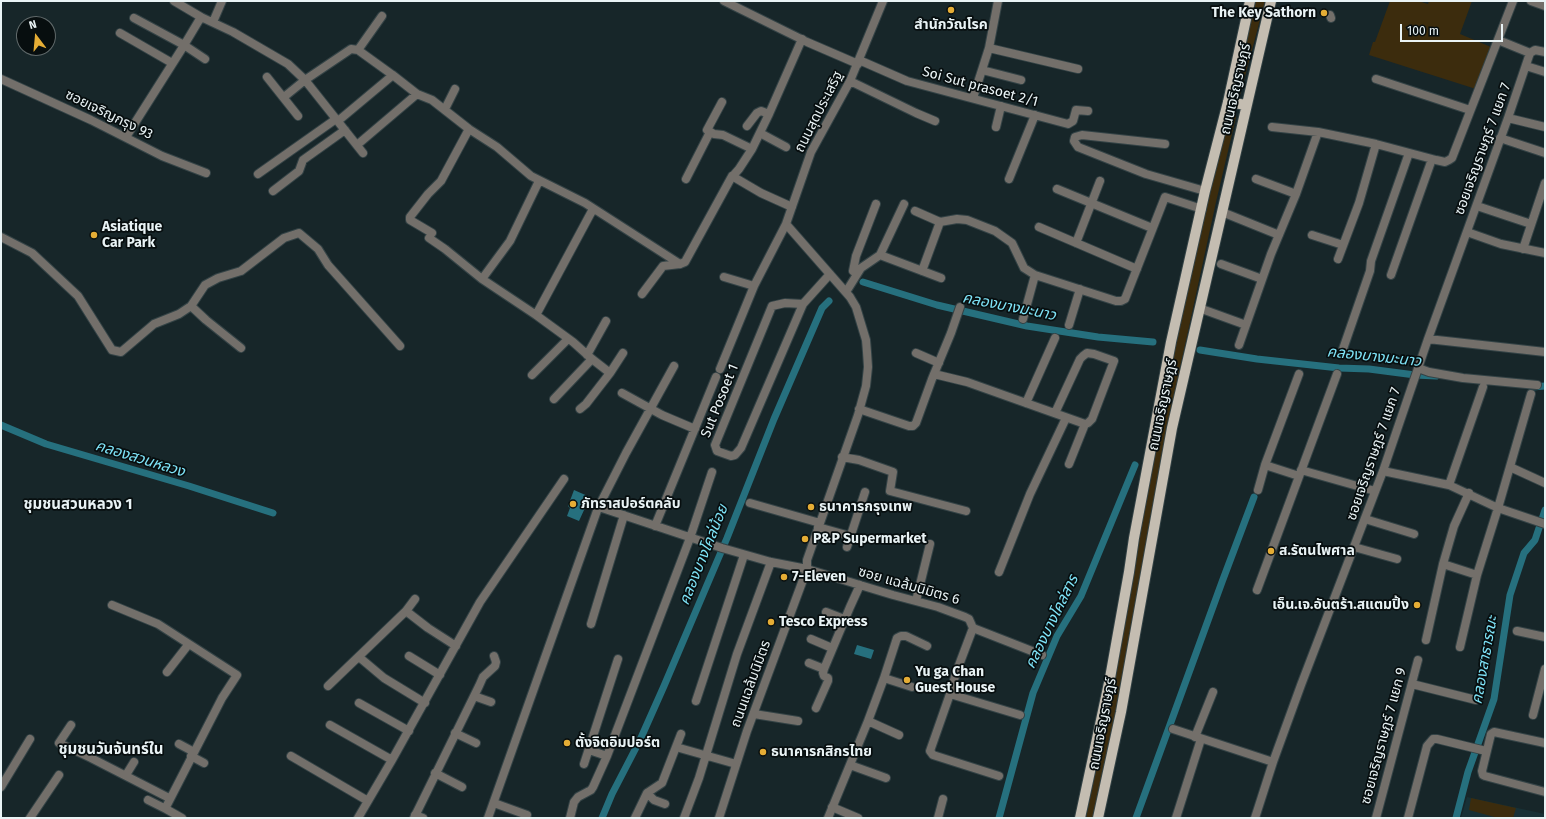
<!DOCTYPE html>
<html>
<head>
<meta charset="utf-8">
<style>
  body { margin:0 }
  #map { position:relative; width:1546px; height:819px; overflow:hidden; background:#172629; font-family:"Fira Sans",sans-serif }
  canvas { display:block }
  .frame { position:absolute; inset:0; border:2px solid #e9f3f5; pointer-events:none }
  .north { position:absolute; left:16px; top:16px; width:40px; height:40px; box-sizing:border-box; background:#070e0f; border:1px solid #616a6b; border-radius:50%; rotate:344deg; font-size:11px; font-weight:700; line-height:16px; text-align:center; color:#e9f3f5 }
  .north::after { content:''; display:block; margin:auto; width:14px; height:18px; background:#e5ad35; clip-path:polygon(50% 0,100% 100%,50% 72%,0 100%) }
  .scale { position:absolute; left:1400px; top:24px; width:103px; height:18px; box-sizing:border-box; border:2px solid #e9f3f5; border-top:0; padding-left:5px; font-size:12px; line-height:14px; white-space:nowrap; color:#e9f3f5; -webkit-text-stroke:3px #070e0f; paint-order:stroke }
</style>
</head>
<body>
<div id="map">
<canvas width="1546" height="819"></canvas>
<div class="frame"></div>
<div class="north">N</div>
<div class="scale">100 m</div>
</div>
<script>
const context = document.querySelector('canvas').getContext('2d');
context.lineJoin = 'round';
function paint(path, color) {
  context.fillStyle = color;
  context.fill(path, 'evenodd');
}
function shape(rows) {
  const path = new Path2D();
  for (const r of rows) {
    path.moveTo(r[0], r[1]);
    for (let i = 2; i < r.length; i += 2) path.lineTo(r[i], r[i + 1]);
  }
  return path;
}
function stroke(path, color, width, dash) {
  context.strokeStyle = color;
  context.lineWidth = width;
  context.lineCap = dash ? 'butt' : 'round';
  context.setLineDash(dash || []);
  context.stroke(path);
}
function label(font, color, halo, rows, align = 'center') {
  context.font = font + ' "Fira Sans","Noto Sans Thai",sans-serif';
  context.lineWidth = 3.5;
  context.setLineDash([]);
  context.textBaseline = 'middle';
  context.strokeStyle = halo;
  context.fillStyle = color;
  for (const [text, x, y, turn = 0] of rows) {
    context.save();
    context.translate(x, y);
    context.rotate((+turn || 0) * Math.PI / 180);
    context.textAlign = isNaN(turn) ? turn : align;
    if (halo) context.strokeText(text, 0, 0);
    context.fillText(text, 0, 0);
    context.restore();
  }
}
const built = shape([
  [1467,797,1545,814,1545,818,1461,818]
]);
const green = shape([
  [1256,1,1265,1,1240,95,1236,98,1232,97],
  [1390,1,1418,1,1428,4,1429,1,1472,1,1460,34,1491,47,1476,89,1369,55,1373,42,1375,42],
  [1231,114,1236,115,1236,117,1216,202,1182,359,1166,440,1133,632,1094,818,1086,818,1111,696,1153,459,1179,326,1213,177],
  [1471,798,1516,808,1513,818,1498,818,1469,810]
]);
const water = shape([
  [574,490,590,497,579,521,567,516,570,508,568,506],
  [857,645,874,650,871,659,854,654]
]);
const canal = shape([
  [863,282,937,305,1027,326,1098,337,1153,342],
  [1200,350,1257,359,1339,368,1369,369,1415,375,1436,376],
  [1532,387,1545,386],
  [1,425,46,444,189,486,273,513],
  [602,818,612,794,640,740,664,686,727,538,774,419,822,308,829,301],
  [999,818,1033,693,1057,636,1081,596,1135,465],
  [1136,818,1222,582,1254,497],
  [1456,818,1468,772,1494,699,1510,595,1524,553,1535,540,1545,510]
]);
const minor = shape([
  [174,1,201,17,233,32,288,64,305,80,363,153],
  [724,1,807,42,858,64],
  [1531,1,1545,6],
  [1330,15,1331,18],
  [382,16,358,50,394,76,417,94,432,100,469,129,497,147,531,176,585,203,680,264],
  [134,18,184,45,205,59],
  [213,22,222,1],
  [120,33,172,63],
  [1498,40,1530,53,1535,50,1545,52],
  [989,48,1078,69],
  [859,60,907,81,1068,124,1073,121,1076,110,1088,111],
  [1526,66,1545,72],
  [982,70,1021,80],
  [267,77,298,116],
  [1,79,91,120,162,156,206,173],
  [1376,79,1470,110],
  [850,81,916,113,935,121],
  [284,97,305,80,351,49,358,50],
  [973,98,989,48,998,1],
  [722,102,707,130,714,134,723,135,752,149],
  [445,109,455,89],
  [1508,118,1545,127],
  [338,121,393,75],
  [747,126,757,113,761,111,769,114],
  [996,127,1001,106],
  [1272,127,1318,132,1376,144,1436,160,1445,162,1449,160,1452,158,1513,1],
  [760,133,786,147],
  [126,137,183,47,201,17],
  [1500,138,1545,153],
  [1165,144,1082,135,1075,137,1074,141,1078,147,1146,174,1205,191],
  [357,145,417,94],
  [258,174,336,119],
  [732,176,761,193,792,207],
  [686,179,710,132],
  [1009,179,1035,115],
  [1256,179,1296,194],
  [1057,189,1152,228],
  [273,191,299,171,303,160,345,130],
  [904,204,880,255,941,278],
  [1477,206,1531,224],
  [915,211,940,222,957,219,967,220,995,231,1012,243,1024,268,1035,275,1116,301,1121,301,1125,299,1165,197,1202,209],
  [1222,212,1279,235],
  [1039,227,1137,269],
  [1467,232,1501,244,1545,253],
  [432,233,410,220,410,217,428,194,441,181,469,129],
  [1312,235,1343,245],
  [1,237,32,253,78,296,112,350,121,352,154,324,179,314,191,306,205,285,218,278,241,271,284,238,299,233,318,249,328,265,400,346],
  [429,238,445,249,482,279,536,315,573,342,592,359,610,373,586,404,580,409],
  [1076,243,1100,181],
  [1523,249,1545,183],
  [1338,259,1359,203,1376,144],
  [1221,264,1262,279],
  [922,271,940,222],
  [857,274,853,271,856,256,876,204],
  [1391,275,1432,159],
  [724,277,754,286],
  [482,279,510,241,539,181],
  [846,292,861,268,880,255],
  [642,294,663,266,680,264,685,262,731,178,739,169,752,149,769,114,802,39],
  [803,304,785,303,772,306,715,445,717,451,731,456,735,455,741,448,803,304,830,274],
  [191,306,206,320,241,348],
  [1199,308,1246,325],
  [536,315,593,209],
  [1023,319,1035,275],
  [1069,325,1080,289],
  [1428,339,1545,352],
  [1239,345,1271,254,1296,194,1318,132],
  [1343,349,1370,271,1371,261,1409,153],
  [916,353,939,363],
  [587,355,606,321],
  [1418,368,1429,372,1463,378,1537,385],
  [720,369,754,286,786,224],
  [610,373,623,353],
  [934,374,967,382,1085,424,1088,423,1092,419,1114,361,1094,354,1087,353,1083,356,1080,359,1055,413],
  [532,375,568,339],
  [622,393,662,415,695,429],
  [554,399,592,359],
  [1026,403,1055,338],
  [859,409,909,426,913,426,916,423,932,379,951,333,960,307],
  [842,457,859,460,893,472,890,491,966,511],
  [1069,464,1085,424],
  [1265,465,1299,476],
  [1510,467,1545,483],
  [1301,470,1375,491],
  [1383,471,1449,485,1498,508,1545,524],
  [1449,485,1483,387],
  [1258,490,1265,465,1299,374],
  [750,503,820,523],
  [599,507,722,548,771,562,807,569,893,595,938,607,965,617,969,619,973,628,1042,655],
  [1365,519,1414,534],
  [655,526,716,377],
  [818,527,850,536],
  [847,547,865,492],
  [1354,547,1397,559],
  [1443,564,1477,575],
  [999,572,1030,494,1066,418],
  [1257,590,1337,374],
  [916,601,930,544],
  [112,605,158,624,237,675,222,698,166,807,166,809,182,818],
  [406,611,428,628,456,646],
  [826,612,844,619],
  [591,624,624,515],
  [973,628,956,673,950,694,930,751,933,755,999,776],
  [1517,631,1545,637],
  [811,639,832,648],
  [1426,640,1443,564,1454,526,1469,493],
  [1460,647,1477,575,1498,508,1531,394],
  [409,656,440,675],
  [359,657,384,678,425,703],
  [809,663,824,669],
  [167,672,188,645],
  [884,678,897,638,901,636,906,636,927,646],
  [1412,684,1476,700],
  [328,686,406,611,415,599],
  [950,694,1020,715],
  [474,696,491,702],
  [696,701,744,555],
  [359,703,409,731],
  [816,708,828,681,828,678,824,676,823,673,824,669,850,607,860,585],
  [754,714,798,721],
  [1533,715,1545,669],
  [868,721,899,735],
  [71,725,59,743,91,758,169,798],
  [330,725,392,760],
  [1173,729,1273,762],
  [455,733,476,743],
  [1195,737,1213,692],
  [1545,743,1494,732,1491,734,1482,771,1483,775,1485,776,1545,792],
  [179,744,194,752],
  [676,747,736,764],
  [589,750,607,756],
  [191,756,204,763],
  [291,756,368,801],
  [584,764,618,659],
  [850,765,886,778],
  [435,773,462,787],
  [126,775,134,762],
  [1,787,30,739],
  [647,793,654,800,665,804],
  [148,800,166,809],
  [494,803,527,815],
  [832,807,858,818],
  [415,815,423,818],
  [30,818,59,775],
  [358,818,392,760,480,602,564,479],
  [414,818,479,686,483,677,495,666,496,662,494,656],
  [488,818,598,508,626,453,674,366],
  [570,818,574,802,578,797,591,790,593,787,607,756,690,538,712,472],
  [635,818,647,793,662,783,681,734],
  [684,818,699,778,737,654,771,562],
  [719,818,747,731,807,569,807,560,858,415,866,386,868,367,867,352,866,340,856,307,850,297,786,224,811,152,850,81,883,1],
  [828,818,868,721,884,678,912,687],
  [938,818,943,799],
  [1176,818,1201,739],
  [1255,818,1273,762,1301,685,1383,471,1428,339,1508,118,1530,53],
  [1376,818,1418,660],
  [1408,818,1427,746,1433,739,1437,739,1486,751]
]);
const major = shape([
  [1228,102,1246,105],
  [1080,818,1110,678,1129,572,1134,538,1171,342,1205,191,1228,102,1250,1],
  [1098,818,1121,712,1172,428,1271,1]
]);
const markers = [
  [951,10,4,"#e5ad35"],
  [1324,13,4,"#e5ad35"],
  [94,235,4,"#e5ad35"],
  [573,504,4,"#e5ad35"],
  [811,507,4,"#e5ad35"],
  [805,539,4,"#e5ad35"],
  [1271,551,4,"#e5ad35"],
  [784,577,4,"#e5ad35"],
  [1417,605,4,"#e5ad35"],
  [771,622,4,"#e5ad35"],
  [907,680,4,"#e5ad35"],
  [567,743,4,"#e5ad35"],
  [763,752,4,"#e5ad35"]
];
const poiNames = [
  ["The Key Sathorn",1316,13,"right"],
  ["สำนักวัณโรค",951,25,"center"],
  ["Asiatique",102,227],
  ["Car Park",102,243],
  ["ภัทราสปอร์ตคลับ",581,504],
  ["ธนาคารกรุงเทพ",819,507],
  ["P&P Supermarket",813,539],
  ["ส.รัตนไพศาล",1279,551],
  ["7-Eleven",792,577],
  ["เอ็น.เจ.อันตร้า.สแตมปิ้ง",1409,605,"right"],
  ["Tesco Express",779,622],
  ["Yu ga Chan",915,672],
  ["Guest House",915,688],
  ["ตั้งจิตอิมปอร์ต",575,743],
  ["ธนาคารกสิกรไทย",771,752]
];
const streetNames = [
  ["Soi Sut prasoet 2/1",980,87,15],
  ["ถนนเจริญราษฎร์",1236,89,-77],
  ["ถนนสุดประเสริฐ",819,112,-63],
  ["ซอยเจริญกรุง 93",109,115,26],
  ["ซอยเจริญราษฎร์ 7 แยก 7",1483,149,-70],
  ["Sut Posoet 1",720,401,-68],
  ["ถนนเจริญราษฎร์",1163,405,-78],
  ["ซอยเจริญราษฎร์ 7 แยก 7",1374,454,-71],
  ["ซอย แฉล้มนิมิตร 6",909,586,16],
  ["ถนนแฉล้มนิมิตร",751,684,-70],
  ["ถนนเจริญราษฎร์",1103,724,-79],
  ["ซอยเจริญราษฎร์ 7 แยก 9",1384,736,-75]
];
const waterNames = [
  ["คลองบางมะนาว",1009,307,11],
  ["คลองบางมะนาว",1374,357,6],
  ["คลองสวนหลวง",140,459,17],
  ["คลองบางโคล่น้อย",704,555,-68],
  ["คลองบางโคล่สาร",1052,622,-64],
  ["คลองสาธารณะ",1485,660,-80]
];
const neighbourhoodNames = [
  ["ชุมชนสวนหลวง 1",78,505],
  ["ชุมชนวันจันทร์ใน",111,750]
];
paint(built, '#183136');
paint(green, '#3c2c0d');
paint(water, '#26707e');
stroke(canal, '#26707e', 7);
stroke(minor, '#344346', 10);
stroke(major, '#344346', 12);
stroke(minor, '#736f6a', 8);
stroke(major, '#c4bdb1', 10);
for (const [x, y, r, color] of markers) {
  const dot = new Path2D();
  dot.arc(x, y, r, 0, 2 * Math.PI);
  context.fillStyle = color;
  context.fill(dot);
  stroke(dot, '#070e0f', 1.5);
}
label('bold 14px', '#e9f3f5', '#070e0f', poiNames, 'left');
label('14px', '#e9f3f5', '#070e0f', streetNames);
label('italic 15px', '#7fe4f8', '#070e0f', waterNames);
label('bold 15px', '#e9f3f5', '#070e0f', neighbourhoodNames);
</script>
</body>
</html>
